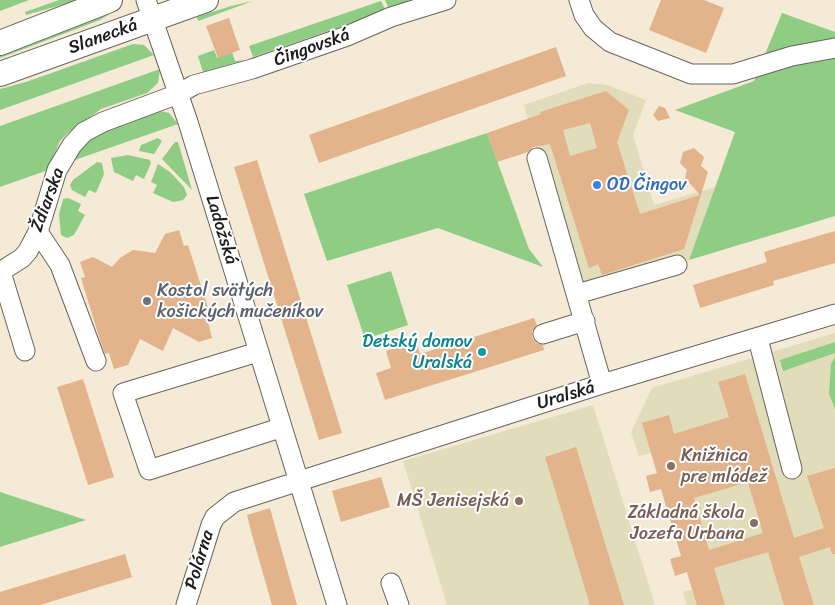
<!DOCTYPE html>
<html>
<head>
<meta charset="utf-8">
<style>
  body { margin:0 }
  canvas { display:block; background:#f4ead5 }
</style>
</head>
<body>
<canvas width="835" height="605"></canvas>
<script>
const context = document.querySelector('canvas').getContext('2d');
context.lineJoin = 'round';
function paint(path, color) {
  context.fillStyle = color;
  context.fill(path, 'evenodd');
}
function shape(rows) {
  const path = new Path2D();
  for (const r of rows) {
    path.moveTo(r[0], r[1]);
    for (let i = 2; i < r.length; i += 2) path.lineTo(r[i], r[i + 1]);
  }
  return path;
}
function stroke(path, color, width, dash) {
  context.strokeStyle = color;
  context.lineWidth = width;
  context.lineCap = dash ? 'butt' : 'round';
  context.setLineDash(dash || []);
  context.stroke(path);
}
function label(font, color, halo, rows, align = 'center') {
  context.font = font + ' Sriracha,sans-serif';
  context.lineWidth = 4;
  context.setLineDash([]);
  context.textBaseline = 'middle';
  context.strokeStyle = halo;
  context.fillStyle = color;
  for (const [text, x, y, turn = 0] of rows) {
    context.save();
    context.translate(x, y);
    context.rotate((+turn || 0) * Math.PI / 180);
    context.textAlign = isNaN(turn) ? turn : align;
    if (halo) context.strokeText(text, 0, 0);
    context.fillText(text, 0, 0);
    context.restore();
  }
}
const built = shape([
  [588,83,607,85,646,100,633,135,654,205,715,187,689,260,577,294,524,105],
  [835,333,835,605,687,605,683,592,692,590,651,453,639,456,631,432,652,388],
  [593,405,655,605,447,605,403,461]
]);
const green = shape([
  [0,0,29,0,0,11],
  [59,0,79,0,26,15,25,12],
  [385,0,415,0,389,9],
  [253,1,198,21,197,17,231,6],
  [381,1,386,11,253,57,249,46],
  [114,11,100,20,0,58,0,53],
  [782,13,835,32,835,216,689,260,735,132,675,110,754,81],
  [133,44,144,45,154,55,0,110,0,89,29,81],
  [214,50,217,58,232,52,235,61,245,60,203,72,198,56],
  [160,69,158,83,147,93,101,109,68,133,60,141,48,170,0,187,0,126],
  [157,110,169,113,178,124,69,162,70,158,99,131],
  [487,133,529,249,543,267,438,228,327,261,304,194],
  [158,138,162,141,154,154,139,151,141,145],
  [175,142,178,142,192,190,162,159],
  [128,155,150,160,151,163,144,179,136,175,133,181,114,172,111,158],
  [97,162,102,163,104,174,96,193,89,190,85,197,72,190,70,185,73,180],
  [158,164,170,172,184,187,187,195,183,200,173,202,153,193,157,185,151,182],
  [68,198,81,204,78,211,85,215,74,235,67,238,61,235,59,214,63,199],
  [391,271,408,325,365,339,347,285],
  [835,342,835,353,783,371,780,360],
  [835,357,835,409,829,394,831,364],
  [0,492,86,520,0,547]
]);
const building = shape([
  [661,0,704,0,724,8,706,53,649,30],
  [229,18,240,50,218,58,206,26],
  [556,47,566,76,319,163,309,135],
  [606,91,629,110,617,142,640,214,700,195,685,178,687,170,680,163,683,152,694,148,704,157,701,166,708,172,684,249,602,275,598,264,589,268,550,144,533,147,528,152,497,162,487,133,541,114,540,112],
  [590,123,597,148,570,156,563,130],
  [659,106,665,108,670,118,658,121,653,115],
  [257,160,342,433,319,440,234,167],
  [179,230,184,246,188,245,212,320,208,322,212,338,199,342,173,328,163,351,140,339,128,365,114,369,109,353,105,354,99,337,81,278,85,277,80,262,93,257,112,267,120,258,133,250,155,253,165,234],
  [835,231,835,263,773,281,774,285,700,308,693,285,767,262,764,252],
  [534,318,537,325,532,331,532,337,536,343,543,345,544,350,385,400,376,373,391,368,386,351,416,341,420,354],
  [745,374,794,538,824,528,807,476,835,468,835,554,832,554,830,547,799,557,814,605,784,605,768,552,714,568,725,605,697,605,687,572,675,576,670,559,681,556,661,489,650,492,646,476,657,473,642,423,669,415,674,434,729,417,718,382],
  [748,482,763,533,709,550,694,498],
  [83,379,114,477,88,485,57,387],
  [576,447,607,550,624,605,590,605,545,457],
  [381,477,390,507,341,522,332,491],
  [270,508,276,530,297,605,272,605,252,535,247,515],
  [125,554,132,577,40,605,0,605,0,592]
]);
const minor = shape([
  [146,0,188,122,337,605],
  [579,0,584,15,593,28,610,42,691,74,733,74,792,56,835,48],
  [537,158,602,384],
  [38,232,60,265,96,361],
  [0,272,22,258,28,251,38,232,57,170,72,145,84,132,103,122,178,94,194,85,252,69,347,36,391,17,446,0],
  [1,272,25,351],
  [577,294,677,265],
  [543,334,585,321],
  [758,339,792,469],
  [258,352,123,393,149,470,280,428],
  [391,583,399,605],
  [186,605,211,525,215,517,234,502,602,384,835,314]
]);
const major = shape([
  [0,43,110,0],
  [0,74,206,0]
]);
const markers = [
  [597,185,5,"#3f7fe0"],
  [147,301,5,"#6b7280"],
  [482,352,5,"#0f9aa8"],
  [671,466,5,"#8d6e63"],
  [519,501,5,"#8d6e63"],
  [754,523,5,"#8d6e63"]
];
const streetNames = [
  ["Slanecká",103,37,-20],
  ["Čingovská",312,48,-20],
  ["Ždiarska",48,200,-70],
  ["Ladožská",221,230,73],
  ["Uralská",566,396,-17],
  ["Polárna",200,560,-73]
];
const shopNames = [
  ["OD Čingov",607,185]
];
const worshipNames = [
  ["Kostol svätých",157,291],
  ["košických mučeníkov",157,312]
];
const cultureNames = [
  ["Detský domov",472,342],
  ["Uralská",472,363]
];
const educationNames = [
  ["Knižnica",681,456,"left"],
  ["pre mládež",681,477,"left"],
  ["MŠ Jenisejská",509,501],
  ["Základná škola",744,513],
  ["Jozefa Urbana",744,534]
];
paint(built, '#e1dcba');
paint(green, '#8ecd83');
paint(building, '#e3b38b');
stroke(minor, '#68645d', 21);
stroke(major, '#68645d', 26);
stroke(minor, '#fff', 19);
stroke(major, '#fff', 24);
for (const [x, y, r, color] of markers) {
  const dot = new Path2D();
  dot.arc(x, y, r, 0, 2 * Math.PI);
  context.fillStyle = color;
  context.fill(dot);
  stroke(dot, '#fff', 2);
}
label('18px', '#1c1c1c', '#fff', streetNames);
label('18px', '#366cbe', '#fff', shopNames, 'left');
label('18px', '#5b616d', '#fff', worshipNames, 'left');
label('18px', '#0d838f', '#fff', cultureNames, 'right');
label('18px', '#785e54', '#fff', educationNames, 'right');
</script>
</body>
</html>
